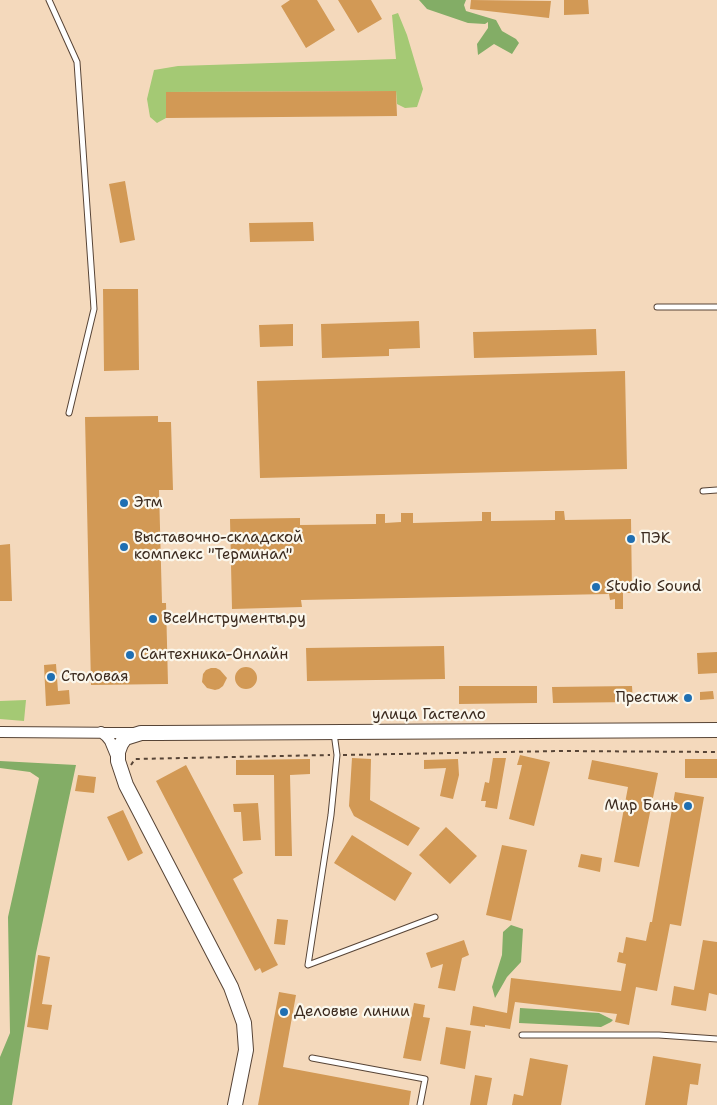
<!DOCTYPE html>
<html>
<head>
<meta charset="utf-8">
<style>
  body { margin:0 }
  canvas { display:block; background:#f4d9bc }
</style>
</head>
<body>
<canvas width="717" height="1105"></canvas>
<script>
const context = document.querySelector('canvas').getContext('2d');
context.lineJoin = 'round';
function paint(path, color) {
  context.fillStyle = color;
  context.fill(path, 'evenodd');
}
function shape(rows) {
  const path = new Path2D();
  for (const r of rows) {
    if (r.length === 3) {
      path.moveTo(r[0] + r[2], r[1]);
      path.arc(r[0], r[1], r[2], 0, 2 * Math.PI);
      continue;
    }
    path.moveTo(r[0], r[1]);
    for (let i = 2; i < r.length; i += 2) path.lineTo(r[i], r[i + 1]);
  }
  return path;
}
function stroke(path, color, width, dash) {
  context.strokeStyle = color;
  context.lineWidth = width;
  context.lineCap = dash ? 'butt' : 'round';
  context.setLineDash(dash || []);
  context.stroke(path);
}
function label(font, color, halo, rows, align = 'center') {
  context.font = font + ' "Shantell Sans",sans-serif';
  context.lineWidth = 4.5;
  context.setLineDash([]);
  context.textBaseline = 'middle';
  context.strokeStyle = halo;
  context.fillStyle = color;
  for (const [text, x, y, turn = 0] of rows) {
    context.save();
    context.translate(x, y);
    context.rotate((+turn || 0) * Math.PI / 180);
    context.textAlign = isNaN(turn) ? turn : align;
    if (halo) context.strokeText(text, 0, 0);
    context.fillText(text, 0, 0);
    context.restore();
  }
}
const green = shape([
  [398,13,407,35,423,89,417,107,405,108,397,104,396,91,166,92,166,118,157,123,150,117,147,99,154,70,178,66,396,59,392,15],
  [26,700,24,721,0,719,0,701]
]);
const forest = shape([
  [419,0,466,0,464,5,466,11,496,20,502,31,516,39,519,43,512,54,494,44,478,55,477,44,488,28,488,22,485,24,468,23,427,9],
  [0,761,76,765,36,953,12,1105,0,1105,0,1057,10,1033,8,917,39,778,30,772,0,768],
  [511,925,523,929,521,962,507,977,495,998,492,987,502,955,503,932],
  [520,1008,599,1013,613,1020,611,1022,601,1027,519,1023]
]);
const building = shape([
  [290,0,317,0,335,30,306,48,281,6],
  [338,0,371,0,382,19,358,33],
  [471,0,551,1,549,18,470,9],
  [564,0,588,0,589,14,564,15],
  [396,91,397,116,166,118,166,92],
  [125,181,135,240,120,243,109,184],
  [313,222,314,241,250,242,249,223],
  [103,289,138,289,139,370,104,371],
  [419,321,420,348,389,349,389,356,322,358,321,324],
  [293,324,293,346,260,347,259,325],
  [596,329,597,355,474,358,473,332],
  [625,371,627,469,260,478,257,381],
  [158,416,158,422,171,422,173,490,159,490,162,603,166,603,168,684,91,685,85,417],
  [555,511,564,511,565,520,631,519,632,593,623,593,623,609,615,609,615,599,610,600,609,594,301,600,302,607,232,609,230,519,300,518,300,525,376,524,376,514,385,514,385,523,401,522,401,513,413,513,413,523,482,521,482,512,491,512,491,521,555,520],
  [10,544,12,601,0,601,0,545],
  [444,646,445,679,307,681,306,648],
  [717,652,717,673,698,674,697,653],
  [56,664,58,691,69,690,70,704,46,706,44,665],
  [246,678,11],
  [211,668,216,668,220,670,227,678,223,686,219,689,215,690,207,688,202,682,203,674,206,670],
  [459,686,537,686,537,703,459,704],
  [632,686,633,702,553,703,552,687],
  [713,691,714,699,700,700,700,692],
  [520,755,550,762,534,826,509,819,522,765,517,765],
  [352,758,371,759,370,800,420,828,408,846,354,816,349,806],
  [493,758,506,758,497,809,485,807,486,801,481,801,485,782,489,783],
  [310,759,310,774,290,775,292,856,275,856,274,775,236,775,236,760],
  [458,759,459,775,453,799,440,796,446,768,424,769,424,760],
  [685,759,717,759,717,778,685,778],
  [592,760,658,773,639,867,614,862,628,787,588,779],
  [186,765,243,873,233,879,278,965,262,973,260,968,255,971,156,781],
  [78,775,96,777,94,793,75,791],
  [675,792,704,797,681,926,670,924,657,991,636,987,629,1025,615,1022,617,1014,515,1002,510,1029,485,1025,485,1027,470,1025,473,1006,507,1013,511,978,621,991,626,964,617,962,619,952,623,953,626,937,646,941,650,922,652,922],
  [258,803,261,840,243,841,241,812,234,812,233,804],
  [123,810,143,853,128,861,107,817],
  [446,827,477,856,450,884,419,855],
  [352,835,412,873,395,901,334,863],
  [502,845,527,850,511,921,486,915],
  [581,854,602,858,600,872,578,867],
  [277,919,288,920,285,945,274,944],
  [464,940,469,955,462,958,455,991,438,988,443,964,431,968,426,953],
  [703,940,717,942,717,995,709,993,706,1011,671,1005,674,986,694,990],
  [38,955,50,957,42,1004,52,1005,48,1030,27,1027],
  [279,992,296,995,283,1067,411,1091,409,1105,258,1105],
  [414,1003,425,1005,423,1017,430,1018,421,1061,403,1058],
  [446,1027,471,1031,465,1069,440,1064],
  [653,1056,701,1064,698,1085,690,1084,687,1105,645,1105],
  [530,1058,568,1065,561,1105,512,1105,514,1094,523,1096],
  [475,1075,492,1078,487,1105,470,1105]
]);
const path = shape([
  [343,755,560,751,717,752],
  [131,765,135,759,330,755]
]);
const lane = shape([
  [49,0,77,62,94,309,69,413],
  [657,307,717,307],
  [703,491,717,490],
  [334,733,337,755,331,815,308,965,435,917],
  [522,1035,659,1035,717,1039],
  [312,1058,425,1079,420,1105]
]);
const street = shape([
  [0,732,134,733],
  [101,732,106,736,110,741,117,758]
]);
const secondary = shape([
  [235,1105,246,1050,244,1023,231,987,126,785,118,761,118,752,121,744,125,738,141,733,157,733,717,730]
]);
const markers = [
  [124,503,5,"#1f6fb2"],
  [631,539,5,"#1f6fb2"],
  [124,547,5,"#1f6fb2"],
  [596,587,5,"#1f6fb2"],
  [153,619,5,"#1f6fb2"],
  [130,655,5,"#1f6fb2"],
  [51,677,5,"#1f6fb2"],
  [688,698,5,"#1f6fb2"],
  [688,806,5,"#1f6fb2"],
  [284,1012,5,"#1f6fb2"]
];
const poiNames = [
  ["Этм",134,503],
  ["Выставочно-складской",134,538],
  ["комплекс \"Терминал\"",134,555],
  ["ПЭК",641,539],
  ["Studio Sound",606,587],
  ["ВсеИнструменты.ру",163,619],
  ["Сантехника-Онлайн",140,655],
  ["Столовая",61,677],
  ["Престиж",678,698,"right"],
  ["Мир Бань",678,806,"right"],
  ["Деловые линии",294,1012]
];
const streetNames = [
  ["улица Гастелло",429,715]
];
paint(green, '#a4c974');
paint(forest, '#83ad66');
paint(building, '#d29955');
stroke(lane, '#574436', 7);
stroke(street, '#574436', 12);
stroke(secondary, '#574436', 16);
stroke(path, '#574436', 2, [4, 4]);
stroke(lane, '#fff', 5);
stroke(street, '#fff', 10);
stroke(secondary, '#fff', 14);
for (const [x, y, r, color] of markers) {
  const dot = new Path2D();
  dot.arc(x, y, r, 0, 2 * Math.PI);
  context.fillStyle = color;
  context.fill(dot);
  stroke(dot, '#fbf7ec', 2);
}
label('15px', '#3b2a1e', '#fbf7ec', poiNames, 'left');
label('15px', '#3b2a1e', '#fbf7ec', streetNames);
</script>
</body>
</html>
